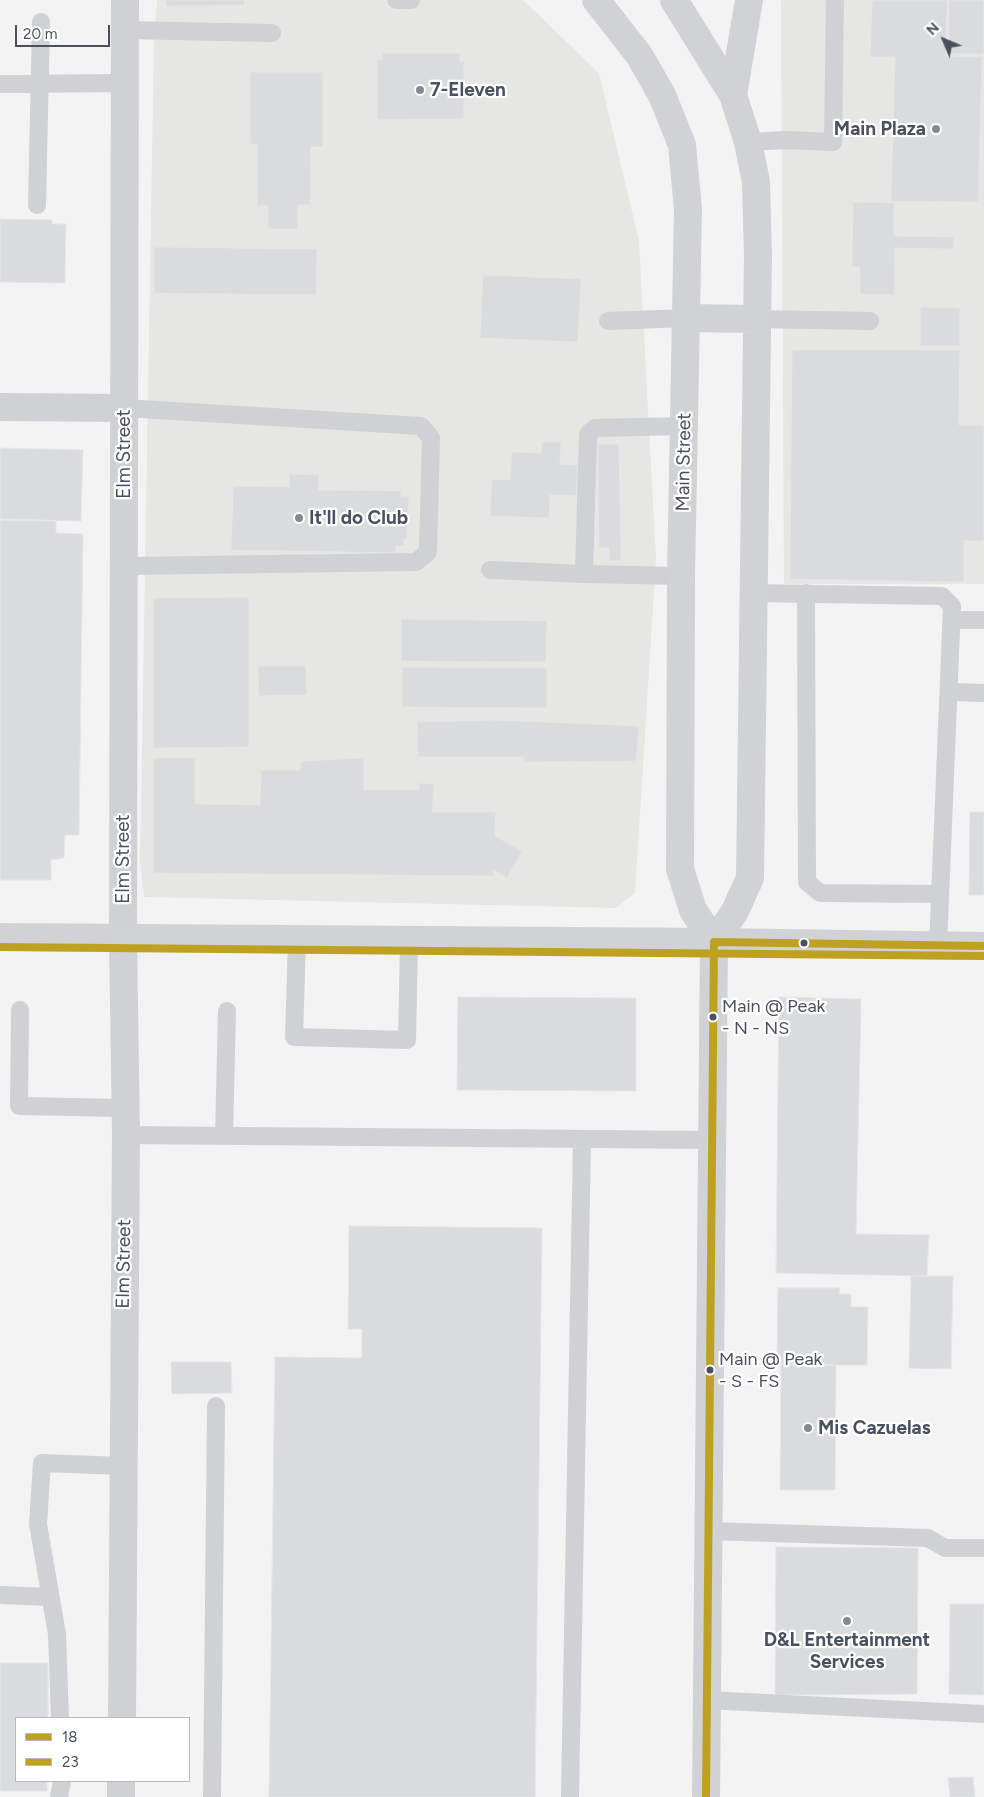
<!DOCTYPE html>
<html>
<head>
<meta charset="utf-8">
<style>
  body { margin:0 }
  #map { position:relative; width:984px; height:1797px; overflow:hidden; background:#f3f3f3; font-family:Figtree,sans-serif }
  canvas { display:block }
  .legend { position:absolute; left:15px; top:1717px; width:175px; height:65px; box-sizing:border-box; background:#fff; border:1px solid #b6b9c0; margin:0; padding:6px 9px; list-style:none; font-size:15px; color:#495161 }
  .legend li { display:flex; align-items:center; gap:10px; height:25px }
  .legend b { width:25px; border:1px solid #b6b9c0 }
  .north { position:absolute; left:919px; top:15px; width:50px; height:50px; -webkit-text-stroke:4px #fff; paint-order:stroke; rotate:315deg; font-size:14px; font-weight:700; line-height:20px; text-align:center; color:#495161 }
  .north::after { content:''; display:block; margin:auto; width:18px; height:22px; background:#495161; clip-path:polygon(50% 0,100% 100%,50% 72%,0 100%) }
  .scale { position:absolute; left:15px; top:25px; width:95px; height:22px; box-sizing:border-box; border:2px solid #495161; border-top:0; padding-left:6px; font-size:15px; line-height:18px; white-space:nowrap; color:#495161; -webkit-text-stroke:4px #fff; paint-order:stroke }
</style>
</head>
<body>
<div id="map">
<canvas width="984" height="1797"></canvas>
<ul class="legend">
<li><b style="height:6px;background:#bfa122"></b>18</li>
<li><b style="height:6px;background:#bfa122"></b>23</li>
</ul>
<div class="north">N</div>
<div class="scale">20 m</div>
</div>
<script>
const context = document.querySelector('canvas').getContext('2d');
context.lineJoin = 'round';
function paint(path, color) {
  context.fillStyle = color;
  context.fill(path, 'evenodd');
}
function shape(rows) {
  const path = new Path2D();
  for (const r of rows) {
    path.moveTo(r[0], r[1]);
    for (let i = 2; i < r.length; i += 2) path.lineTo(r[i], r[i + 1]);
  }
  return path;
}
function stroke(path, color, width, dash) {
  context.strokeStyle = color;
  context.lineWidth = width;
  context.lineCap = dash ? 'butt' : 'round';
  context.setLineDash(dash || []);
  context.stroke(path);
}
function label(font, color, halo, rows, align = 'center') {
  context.font = font + ' Figtree,sans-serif';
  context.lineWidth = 4.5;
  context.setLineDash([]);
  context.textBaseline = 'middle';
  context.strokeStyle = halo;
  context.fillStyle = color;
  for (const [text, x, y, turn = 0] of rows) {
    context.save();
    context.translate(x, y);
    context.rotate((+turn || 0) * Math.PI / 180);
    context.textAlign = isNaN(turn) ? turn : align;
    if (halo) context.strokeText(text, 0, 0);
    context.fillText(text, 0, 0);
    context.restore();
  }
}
const commercial = shape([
  [157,0,523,0,599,73,639,241,656,559,635,893,616,908,144,897,140,862,154,37],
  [781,0,984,0,984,584,784,584]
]);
const building = shape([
  [166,0,266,0,245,0,244,5,166,6,166,0],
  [872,0,947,0,946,56,982,57,978,202,891,201,895,57,870,57,872,0],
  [949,0,984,0,984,54,949,54,949,0],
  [382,53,460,53,460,62,464,61,464,119,377,120,377,60,382,60,382,53],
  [250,72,323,72,323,147,311,147,310,205,298,205,298,229,268,229,268,206,257,206,257,144,250,145,250,72],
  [984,117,984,208,983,208,984,117],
  [853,202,894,203,894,236,954,237,954,249,895,248,894,295,860,294,860,267,852,266,853,202],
  [0,219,52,220,52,224,66,224,65,283,0,282,0,219],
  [154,247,317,249,316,295,154,293,154,247],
  [483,275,581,279,578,342,480,338,483,275],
  [920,307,960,308,960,346,920,346,920,307],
  [792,350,960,350,959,425,984,425,984,541,964,541,964,582,790,579,792,350],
  [542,442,561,442,560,464,578,465,576,496,550,495,549,518,490,516,492,479,510,480,512,452,541,453,542,442],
  [598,444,619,444,621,561,609,561,609,548,599,548,598,444],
  [0,448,83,450,81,521,0,519,0,448],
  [289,474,319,475,318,490,401,491,401,496,409,496,407,539,404,539,404,546,396,546,395,553,231,550,233,486,289,487,289,474],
  [0,520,56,521,56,533,83,534,79,835,65,835,64,858,51,860,51,880,0,880,0,520],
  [249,597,249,747,153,748,153,598,249,597],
  [401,619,547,621,546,662,401,661,401,619],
  [258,666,306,666,307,695,259,696,258,666],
  [402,667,547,668,547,708,402,707,402,667],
  [494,720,639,726,636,761,524,762,524,757,418,757,417,722,494,720],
  [153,758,195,758,195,804,260,805,261,770,300,770,301,761,364,758,364,790,419,790,419,783,434,784,432,812,496,812,495,836,522,851,507,878,494,870,493,876,153,873,153,758],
  [970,812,984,812,984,895,969,895,970,812],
  [458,997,636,998,636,1091,457,1090,458,997],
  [779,997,861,999,856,1234,929,1235,927,1276,776,1273,779,997],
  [349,1226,542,1228,535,1797,269,1797,275,1357,362,1358,362,1329,348,1329,349,1226],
  [911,1276,953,1276,951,1369,909,1368,911,1276],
  [778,1288,840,1288,839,1294,851,1294,851,1307,868,1307,867,1365,777,1365,778,1288],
  [171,1362,231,1362,232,1393,172,1394,171,1362],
  [781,1365,836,1365,835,1490,780,1490,781,1365],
  [776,1547,918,1548,917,1694,775,1695,776,1547],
  [950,1604,984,1604,984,1695,949,1694,950,1604],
  [0,1663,48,1663,48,1718,16,1718,16,1781,47,1781,47,1791,0,1791,0,1663],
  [973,1777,975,1797,950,1797,948,1778,973,1777]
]);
const service = shape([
  [396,0,411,0],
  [125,30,272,33],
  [0,84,125,83],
  [748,142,787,140,833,142,835,0],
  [37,205,41,22],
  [757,319,870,321],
  [608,321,686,318],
  [124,408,421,426,431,438,428,552,416,562,125,566],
  [490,570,584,574],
  [681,576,584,574,588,434,595,428,685,426],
  [752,593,942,596,952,606,938,946],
  [806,593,807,882,820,893,940,894],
  [952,620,984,620],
  [949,692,984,693],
  [297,939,294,1037,407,1040,409,940],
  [20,1010,19,1106,124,1108],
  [126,1135,712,1140],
  [224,1136,227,1011],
  [709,1531,928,1538,945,1548,984,1548],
  [0,1595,50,1597],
  [707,1700,984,1714],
  [60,1718,57,1634,38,1524,42,1463,122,1466],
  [59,1797,62,1781],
  [212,1797,216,1406],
  [570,1797,582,1139]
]);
const minor = shape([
  [0,407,124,408],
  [122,1718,126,1135,123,938,125,0],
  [121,1797,121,1781]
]);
const secondary = shape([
  [596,0,639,55,662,95,682,145,688,209,681,576,680,869,693,910,714,942,706,1797],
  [674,0,733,95,748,142,756,182,758,255,750,878,735,911,714,942],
  [733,95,749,0],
  [686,318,757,319],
  [0,937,714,942,984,946]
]);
const bus1 = shape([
  [706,1797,714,942,984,946]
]);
const bus2 = shape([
  [0,947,984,956]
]);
const markers = [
  [420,90,5,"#848a94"],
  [936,129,5,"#848a94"],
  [299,518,5,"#848a94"],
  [804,943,4.5,"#495161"],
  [713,1017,4.5,"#495161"],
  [710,1370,4.5,"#495161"],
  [808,1428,5,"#848a94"],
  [847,1621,5,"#848a94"]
];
const busNames = [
  ["Main @ Peak",722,1007],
  ["- N - NS",722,1029],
  ["Main @ Peak",719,1360],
  ["- S - FS",719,1382]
];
const poiNames = [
  ["7-Eleven",430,90],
  ["Main Plaza",926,129,"right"],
  ["It'll do Club",309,518],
  ["Mis Cazuelas",818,1428],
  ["D&L Entertainment",847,1640,"center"],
  ["Services",847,1662,"center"]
];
const streetNames = [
  ["Elm Street",124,454,-90],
  ["Main Street",684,462,-89],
  ["Elm Street",123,859,-90],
  ["Elm Street",124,1264,-89]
];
paint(commercial, '#e6e6e2');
paint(building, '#dadbdd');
stroke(building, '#e5e5e6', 1);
stroke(service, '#cfd1d4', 18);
stroke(minor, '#cfd1d4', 28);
stroke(secondary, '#d0d2d5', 28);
stroke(bus1, '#bfa122', 8);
stroke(bus2, '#bfa122', 8);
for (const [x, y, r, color] of markers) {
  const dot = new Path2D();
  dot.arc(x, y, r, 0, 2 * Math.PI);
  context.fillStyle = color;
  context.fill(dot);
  stroke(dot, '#fff', 2);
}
label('18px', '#495161', '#fff', busNames, 'left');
label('bold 19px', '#495161', '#fff', poiNames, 'left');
label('19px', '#495161', '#fff', streetNames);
</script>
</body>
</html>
